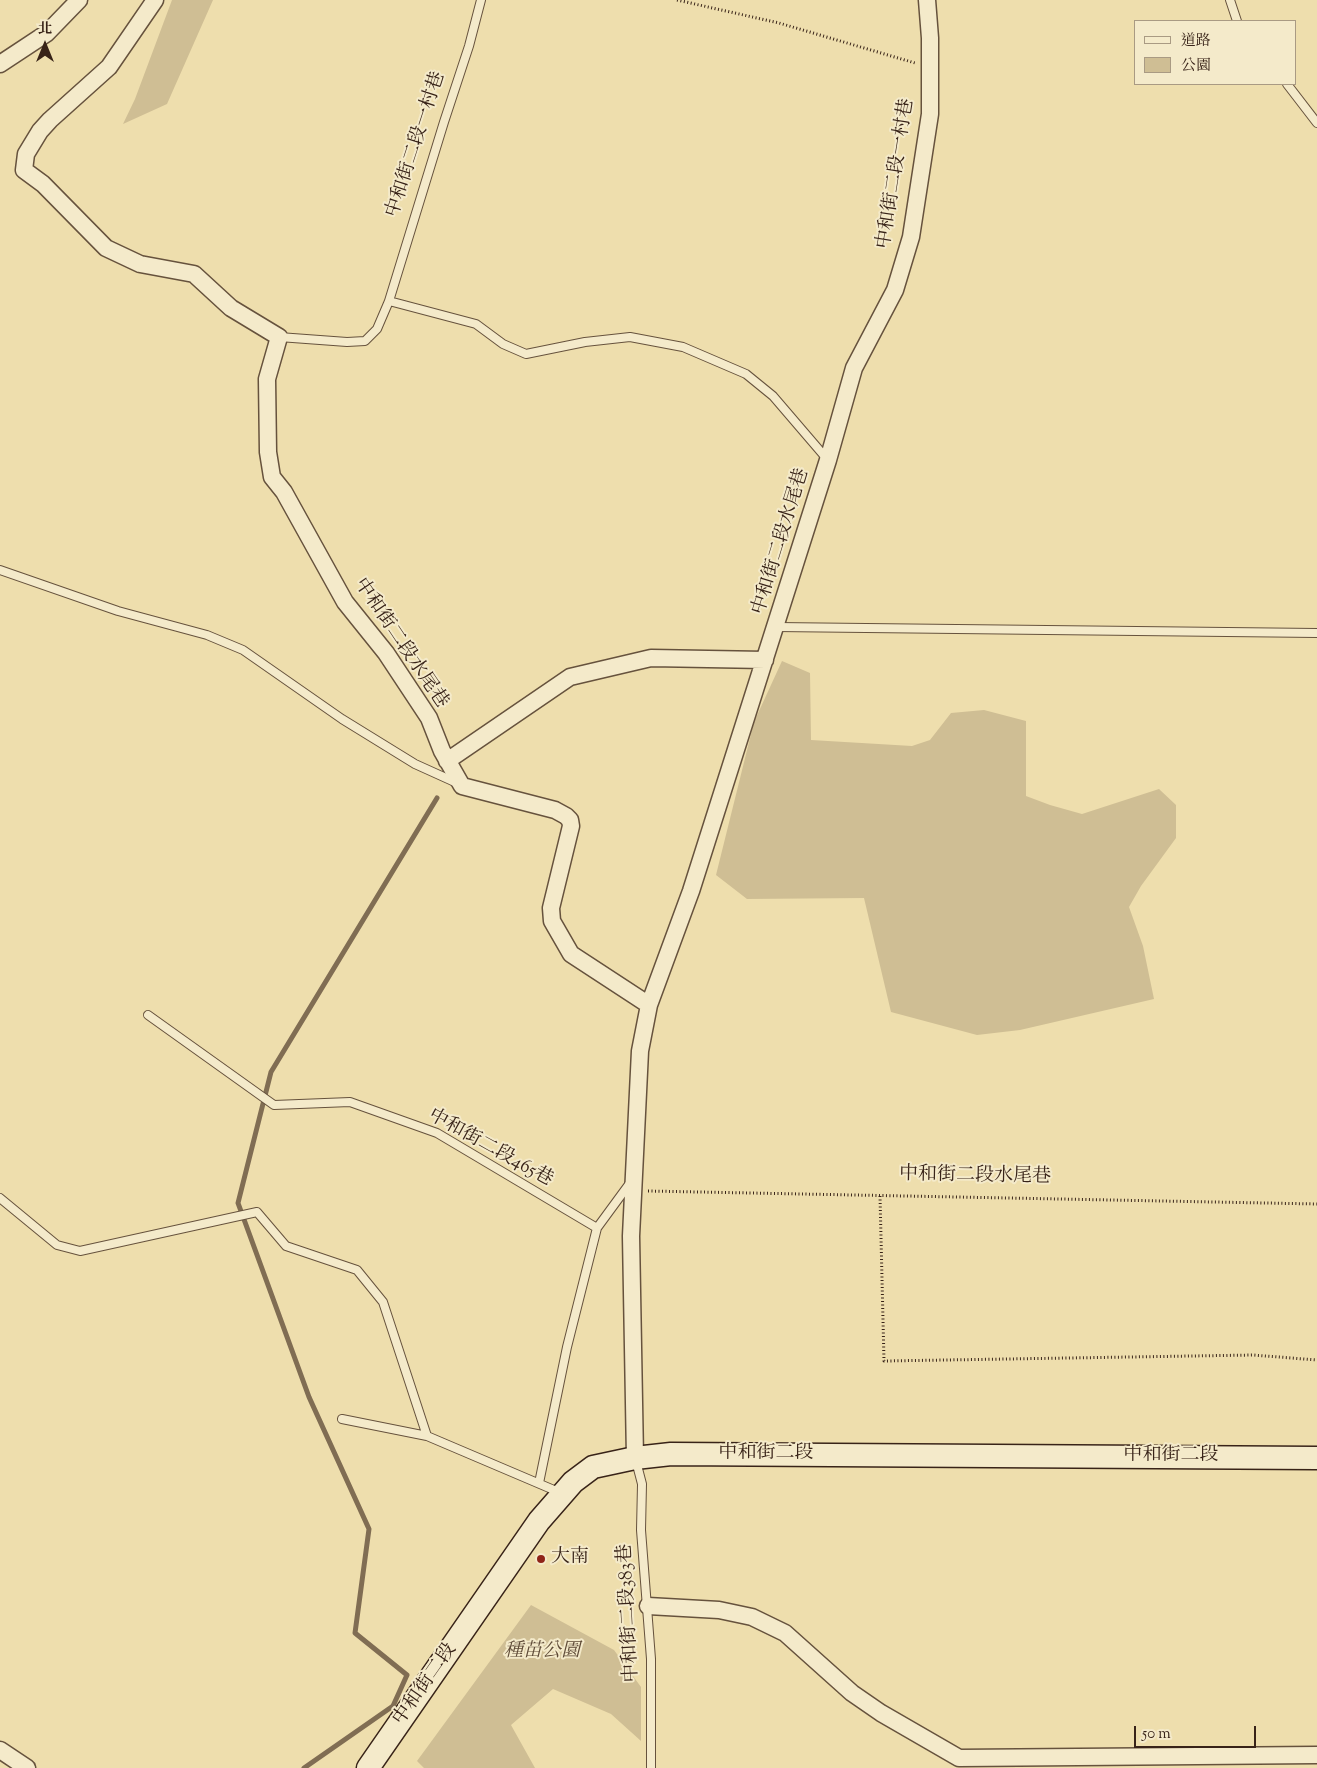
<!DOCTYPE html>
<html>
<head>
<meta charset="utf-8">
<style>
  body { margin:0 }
  #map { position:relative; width:1317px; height:1768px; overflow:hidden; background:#eedead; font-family:"Sorts Mill Goudy","Noto Serif TC",serif }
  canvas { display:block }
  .legend { position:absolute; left:1134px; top:20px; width:162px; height:65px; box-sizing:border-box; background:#f4eaca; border:1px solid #a99a83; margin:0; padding:6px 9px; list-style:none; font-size:15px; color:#382318 }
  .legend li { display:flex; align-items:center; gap:10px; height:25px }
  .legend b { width:25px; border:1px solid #a99a83 }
  .north { position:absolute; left:20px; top:20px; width:50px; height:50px; -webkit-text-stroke:4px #f4eaca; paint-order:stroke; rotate:0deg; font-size:14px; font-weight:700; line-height:20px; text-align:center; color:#382318 }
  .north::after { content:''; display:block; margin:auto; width:18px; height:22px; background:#382318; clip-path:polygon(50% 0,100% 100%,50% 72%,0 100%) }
  .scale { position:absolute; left:1134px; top:1726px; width:122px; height:22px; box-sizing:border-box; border:2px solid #382318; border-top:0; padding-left:6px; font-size:15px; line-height:18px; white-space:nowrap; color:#382318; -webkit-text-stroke:4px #f4eaca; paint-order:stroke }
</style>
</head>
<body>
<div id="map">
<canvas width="1317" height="1768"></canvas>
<ul class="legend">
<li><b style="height:6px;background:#f4eaca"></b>道路</li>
<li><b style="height:14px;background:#cfbe94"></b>公園</li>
</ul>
<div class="north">北</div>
<div class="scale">50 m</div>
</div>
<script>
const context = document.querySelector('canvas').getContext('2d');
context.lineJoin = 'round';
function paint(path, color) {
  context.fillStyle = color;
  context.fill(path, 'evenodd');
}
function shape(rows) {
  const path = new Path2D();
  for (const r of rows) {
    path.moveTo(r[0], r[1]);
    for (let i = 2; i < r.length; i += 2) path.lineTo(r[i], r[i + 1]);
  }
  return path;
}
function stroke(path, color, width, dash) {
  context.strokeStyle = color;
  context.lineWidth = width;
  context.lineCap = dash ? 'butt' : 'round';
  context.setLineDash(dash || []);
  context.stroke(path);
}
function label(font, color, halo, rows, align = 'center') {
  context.font = font + ' "Sorts Mill Goudy","Noto Serif TC",serif';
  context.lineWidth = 4;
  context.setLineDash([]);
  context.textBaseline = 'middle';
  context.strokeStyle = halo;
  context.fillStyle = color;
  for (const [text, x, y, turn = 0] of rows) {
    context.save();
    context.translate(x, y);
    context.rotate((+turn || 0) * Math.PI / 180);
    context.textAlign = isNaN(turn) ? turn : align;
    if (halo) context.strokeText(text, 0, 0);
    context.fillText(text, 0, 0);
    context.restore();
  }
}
const green = shape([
  [172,0,213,0,167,104,123,124,135,99],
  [782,661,810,673,811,740,912,746,930,740,951,713,984,710,1026,721,1026,796,1050,805,1082,814,1159,789,1176,805,1176,838,1141,886,1129,907,1143,946,1154,999,1020,1030,977,1035,891,1012,864,898,747,899,716,875,754,722],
  [531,1605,614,1650,641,1687,641,1741,611,1714,553,1689,511,1725,535,1768,424,1768,417,1761]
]);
const stream = shape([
  [304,1768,393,1706,407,1675,355,1633,369,1529,309,1397,238,1203,271,1072,437,798]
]);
const path = shape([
  [677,0,779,23,915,63],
  [648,1191,1317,1204],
  [880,1196,884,1361,1253,1355,1317,1360]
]);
const lane = shape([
  [1230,0,1237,21],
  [1287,84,1317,123],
  [389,301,444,122,469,46,481,0],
  [279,337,347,342,365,341,377,329,389,301,476,324,503,344,526,354,585,342,630,337,683,347,746,374,773,396,827,459],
  [0,570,118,611,207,635,243,650,342,719,415,764,457,783],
  [776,627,1317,633],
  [148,1015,274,1105,350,1102,437,1133,597,1228],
  [0,1198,57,1245,80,1251,257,1212,286,1246,357,1270,383,1302,427,1436,561,1493],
  [342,1419,427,1436],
  [636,1461,642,1484,641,1530,651,1659,651,1768],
  [539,1483,567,1347,597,1228,630,1183]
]);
const street = shape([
  [155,0,109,67,50,120,40,131,26,154,24,170,43,184,106,248,140,264,194,274,231,308,279,337,267,379,268,452,272,477,284,492,345,602,386,653,429,718,442,751,462,786,555,810,566,816,570,820,571,826,551,908,552,921,571,954,649,1005],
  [0,64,47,33,79,0],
  [447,761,570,677,651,658,765,660],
  [635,1458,631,1236,640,1051,649,1005,691,891,828,460,854,368,895,290,911,237,930,114,930,38,927,0],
  [648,1606,719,1610,752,1617,785,1633,852,1693,881,1713,959,1758,1317,1755],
  [0,1750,27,1768]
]);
const secondary = shape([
  [368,1768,539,1521,573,1482,593,1467,635,1458,671,1454,1317,1458]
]);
const markers = [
  [541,1559,5,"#8f2418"]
];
const streetNames = [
  ["中和街二段一村巷",417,145,-72],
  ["中和街二段一村巷",897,174,-81],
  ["中和街二段水尾巷",782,542,-73],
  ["中和街二段水尾巷",400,644,56],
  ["中和街二段465巷",490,1149,29],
  ["中和街二段水尾巷",975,1177,1],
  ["中和街二段",766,1455],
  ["中和街二段",1171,1457],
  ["中和街二段383巷",630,1613,-93],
  ["中和街二段",426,1685,-55]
];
const poiNames = [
  ["大南",551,1559]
];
const parkNames = [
  ["種苗公園",542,1653]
];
paint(green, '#cfbe94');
stroke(stream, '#806d53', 5);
stroke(lane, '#66523d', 10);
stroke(street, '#66523d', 19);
stroke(secondary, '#382318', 25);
stroke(path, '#382318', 3, [1, 2.5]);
stroke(lane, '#f4eaca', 8);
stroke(street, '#f4eaca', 16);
stroke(secondary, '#f4eaca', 22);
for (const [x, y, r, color] of markers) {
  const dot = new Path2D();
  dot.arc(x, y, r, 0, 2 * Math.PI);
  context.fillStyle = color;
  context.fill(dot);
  stroke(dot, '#f4eaca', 2);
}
label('19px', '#382318', '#f4eaca', streetNames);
label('19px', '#382318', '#f4eaca', poiNames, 'left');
label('italic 19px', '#5e4a37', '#f4eaca', parkNames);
</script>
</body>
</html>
